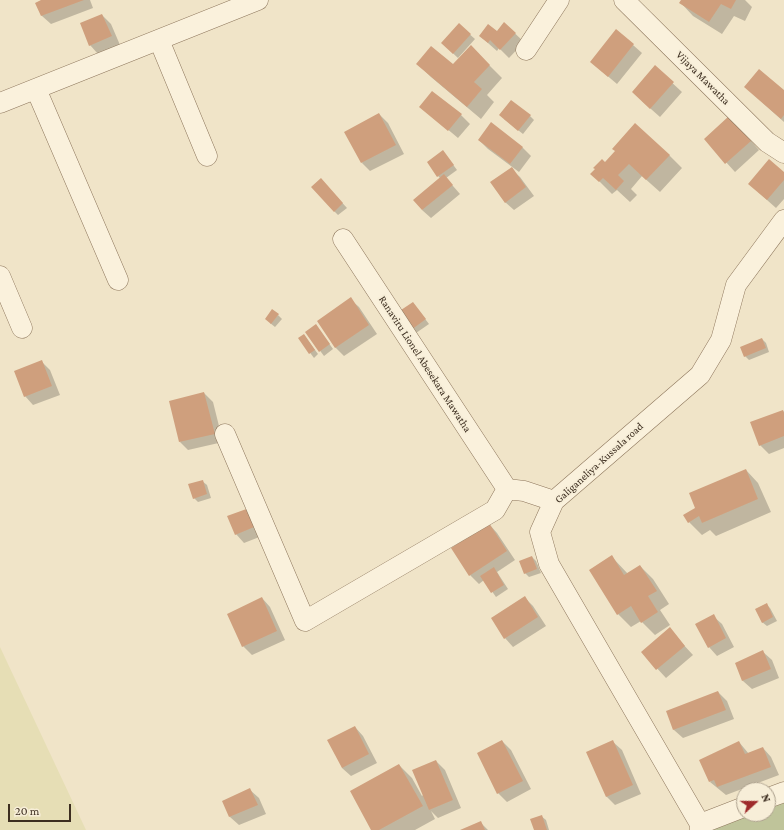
<!DOCTYPE html>
<html>
<head>
<meta charset="utf-8">
<style>
  body { margin:0 }
  #map { position:relative; width:784px; height:830px; overflow:hidden; background:#f0e4c8; font-family:"Crimson Pro",serif }
  canvas { display:block }
  .north { position:absolute; left:736px; top:782px; width:40px; height:40px; box-sizing:border-box; background:#f7eed8; border:1px solid #ada18e; border-radius:50%; rotate:69deg; font-size:11px; font-weight:700; line-height:16px; text-align:center; color:#3d2e20 }
  .north::after { content:''; display:block; margin:auto; width:14px; height:18px; background:#9e2a2b; clip-path:polygon(50% 0,100% 100%,50% 72%,0 100%) }
  .scale { position:absolute; left:8px; top:804px; width:63px; height:18px; box-sizing:border-box; border:2px solid #3d2e20; border-top:0; padding-left:5px; font-size:12px; line-height:14px; white-space:nowrap; color:#3d2e20; -webkit-text-stroke:3px #f7eed8; paint-order:stroke }
</style>
</head>
<body>
<div id="map">
<canvas width="784" height="830"></canvas>
<div class="north">N</div>
<div class="scale">20 m</div>
</div>
<script>
const context = document.querySelector('canvas').getContext('2d');
context.lineJoin = 'round';
function paint(path, color) {
  context.fillStyle = color;
  context.fill(path, 'evenodd');
}
function shape(rows) {
  const path = new Path2D();
  for (const r of rows) {
    path.moveTo(r[0], r[1]);
    for (let i = 2; i < r.length; i += 2) path.lineTo(r[i], r[i + 1]);
  }
  return path;
}
function stroke(path, color, width, dash) {
  context.strokeStyle = color;
  context.lineWidth = width;
  context.lineCap = dash ? 'butt' : 'round';
  context.setLineDash(dash || []);
  context.stroke(path);
}
function label(font, color, halo, rows, align = 'center') {
  context.font = font + ' "Crimson Pro",serif';
  context.lineWidth = 3.5;
  context.setLineDash([]);
  context.textBaseline = 'middle';
  context.strokeStyle = halo;
  context.fillStyle = color;
  for (const [text, x, y, turn = 0] of rows) {
    context.save();
    context.translate(x, y);
    context.rotate((+turn || 0) * Math.PI / 180);
    context.textAlign = isNaN(turn) ? turn : align;
    if (halo) context.strokeText(text, 0, 0);
    context.fillText(text, 0, 0);
    context.restore();
  }
}
const farmland = shape([
  [0,647,86,830,0,830]
]);
const cemetery = shape([
  [784,798,784,830,710,830,744,814,768,814,768,804]
]);
const shadow = shape([
  [44,0,90,0,93,8,51,24,42,16,37,3],
  [682,0,745,0,752,7,745,21,734,16,722,34,693,16,681,3],
  [102,15,111,24,120,45,98,54,90,45],
  [504,23,524,42,509,58,499,48,497,51,480,36,497,32],
  [459,25,475,39,458,58,442,43],
  [633,45,642,53,617,84,591,62],
  [471,47,502,78,487,95,494,102,481,119,431,77,418,64,453,66],
  [655,67,682,92,660,117,642,101],
  [784,92,784,122,754,95],
  [421,107,461,115,470,124,458,138],
  [379,114,388,123,404,154,370,171,362,163],
  [530,116,534,120,523,134,504,119],
  [491,124,523,148,531,156,519,172,488,149,479,140],
  [738,126,759,150,735,172,705,139],
  [443,151,457,170,446,178,460,194,431,218,422,210,440,178,438,176],
  [669,155,682,168,660,192,642,176,631,189,637,195,630,202,617,190,612,194,592,174,605,164],
  [511,169,520,177,534,196,514,210,505,202],
  [784,174,784,199,776,208,758,192],
  [325,184,347,208,338,215,334,211],
  [350,299,359,307,377,334,344,356,335,347],
  [413,303,429,324,416,333,400,313],
  [278,315,282,319,275,327,270,323],
  [316,325,333,349,324,356,306,332],
  [304,335,318,354,314,358,299,338],
  [762,339,766,343,769,352,749,360,745,356],
  [41,361,50,370,60,395,33,405,25,396],
  [204,393,213,402,223,442,188,450,180,442],
  [783,411,784,412,784,448,769,454,760,445],
  [746,470,758,483,771,512,716,536,710,530,702,535,689,522],
  [202,481,207,485,211,498,198,502,194,498],
  [252,508,267,534,244,543,236,534],
  [489,524,497,533,515,560,497,572,508,589,496,597,484,580,479,584,470,575],
  [532,557,536,561,541,573,529,577,525,573],
  [612,557,628,574,640,566,653,579,669,604,660,610,670,625,655,635,641,621,631,627,618,614],
  [262,598,270,607,285,640,252,655,243,646],
  [525,598,533,606,546,626,513,647,505,638],
  [766,604,770,608,777,621,767,626,762,622],
  [713,616,722,624,734,647,717,656,709,647],
  [669,629,693,655,666,678,642,652],
  [763,652,772,660,779,678,752,689,743,681,736,663],
  [718,692,727,701,734,719,683,738,674,730,667,712],
  [355,727,363,736,377,763,351,776,342,768],
  [502,741,511,750,531,789,507,802,498,793],
  [613,742,622,750,641,794,615,805,607,797,587,753],
  [739,742,749,754,763,748,771,757,779,775,726,795,710,782],
  [436,761,445,770,461,808,438,818,431,811,435,819,415,830,372,830,399,765,412,778,422,796,423,795],
  [250,790,259,798,266,814,239,825,230,817,223,801],
  [541,816,546,820,549,830,535,830],
  [481,823,488,830,463,830]
]);
const building = shape([
  [41,0,84,0,41,16,35,3],
  [681,0,736,0,731,9,721,4,709,22,679,3],
  [102,14,112,36,89,46,80,23],
  [504,22,516,33,500,50,490,40,488,43,479,36,488,24,497,31],
  [459,23,471,34,453,54,441,43],
  [616,29,634,44,608,77,590,62],
  [471,45,490,65,474,82,482,89,467,107,416,64,431,46,453,64],
  [655,65,674,82,650,109,632,92],
  [759,69,784,90,784,115,781,119,744,87],
  [432,91,462,114,448,131,419,107],
  [511,100,531,115,518,131,499,115],
  [379,113,396,145,361,163,344,132],
  [729,116,751,141,725,164,704,139],
  [491,122,523,147,510,164,478,140],
  [635,123,670,155,646,180,629,164,618,175,624,181,616,190,603,178,599,182,590,174,595,169,593,168,602,159,605,162,615,151,612,149],
  [443,150,454,165,437,177,427,162],
  [769,159,784,172,784,180,767,200,748,184],
  [512,167,526,187,505,203,490,182],
  [444,174,453,185,422,210,413,200],
  [321,178,343,203,334,212,311,187],
  [351,297,369,325,335,348,317,321],
  [413,302,426,319,411,330,398,312],
  [272,309,279,314,271,324,265,319],
  [316,324,330,344,319,352,305,332],
  [304,334,315,350,309,354,298,338],
  [762,338,766,348,744,357,740,347],
  [42,360,52,386,24,397,14,371],
  [204,392,215,434,179,442,169,401],
  [783,410,784,413,784,436,759,446,750,422],
  [746,469,758,499,702,523,699,516,688,523,683,515,695,508,689,493],
  [203,480,207,494,193,499,188,484],
  [252,507,259,525,235,535,227,516],
  [489,523,507,551,469,576,451,548],
  [612,555,624,575,640,565,657,591,648,596,658,612,641,623,631,606,617,615,589,570],
  [532,556,537,569,524,574,519,561],
  [494,567,504,585,491,593,480,576],
  [525,596,538,617,504,639,491,618],
  [262,597,277,631,242,647,227,614],
  [767,603,773,617,762,623,755,609],
  [714,614,726,638,708,648,695,624],
  [670,627,685,646,656,670,641,652],
  [763,650,771,669,742,681,735,663],
  [718,691,726,710,673,730,666,711],
  [355,726,369,754,342,768,327,740],
  [502,740,523,781,497,794,477,753],
  [613,740,633,785,606,797,586,752],
  [739,741,745,754,763,747,771,767,717,787,714,780,709,782,699,760],
  [436,760,453,800,429,810,412,770],
  [399,764,423,806,379,830,371,830,350,791],
  [250,788,258,805,229,817,222,801],
  [542,815,547,830,534,830,530,819],
  [481,821,485,830,460,830]
]);
const minor = shape([
  [624,0,767,142,784,153],
  [159,40,207,156],
  [526,50,559,0],
  [36,89,118,280],
  [0,103,258,0],
  [343,239,507,489],
  [0,276,22,328],
  [225,434,305,621,495,510,507,489],
  [507,489,524,491,554,501],
  [768,798,784,792],
  [700,824,744,807],
  [700,830,700,824,549,564,540,532,554,501,700,375,721,340,736,285,784,220]
]);
const streetNames = [
  ["Vijaya Mawatha",703,78,45],
  ["Ranaviru Lionel Abesekara Mawatha",425,364,57],
  ["Galiganeliya-Kussala road",599,463,-42]
];
paint(farmland, '#e6deb5');
paint(cemetery, '#bfc49a');
paint(shadow, '#0003');
paint(building, '#cf9f7d');
stroke(minor, '#8d765c', 21);
stroke(minor, '#faf1dc', 20);
label('11px', '#3d2e20', '#f7eed8', streetNames);
</script>
</body>
</html>
